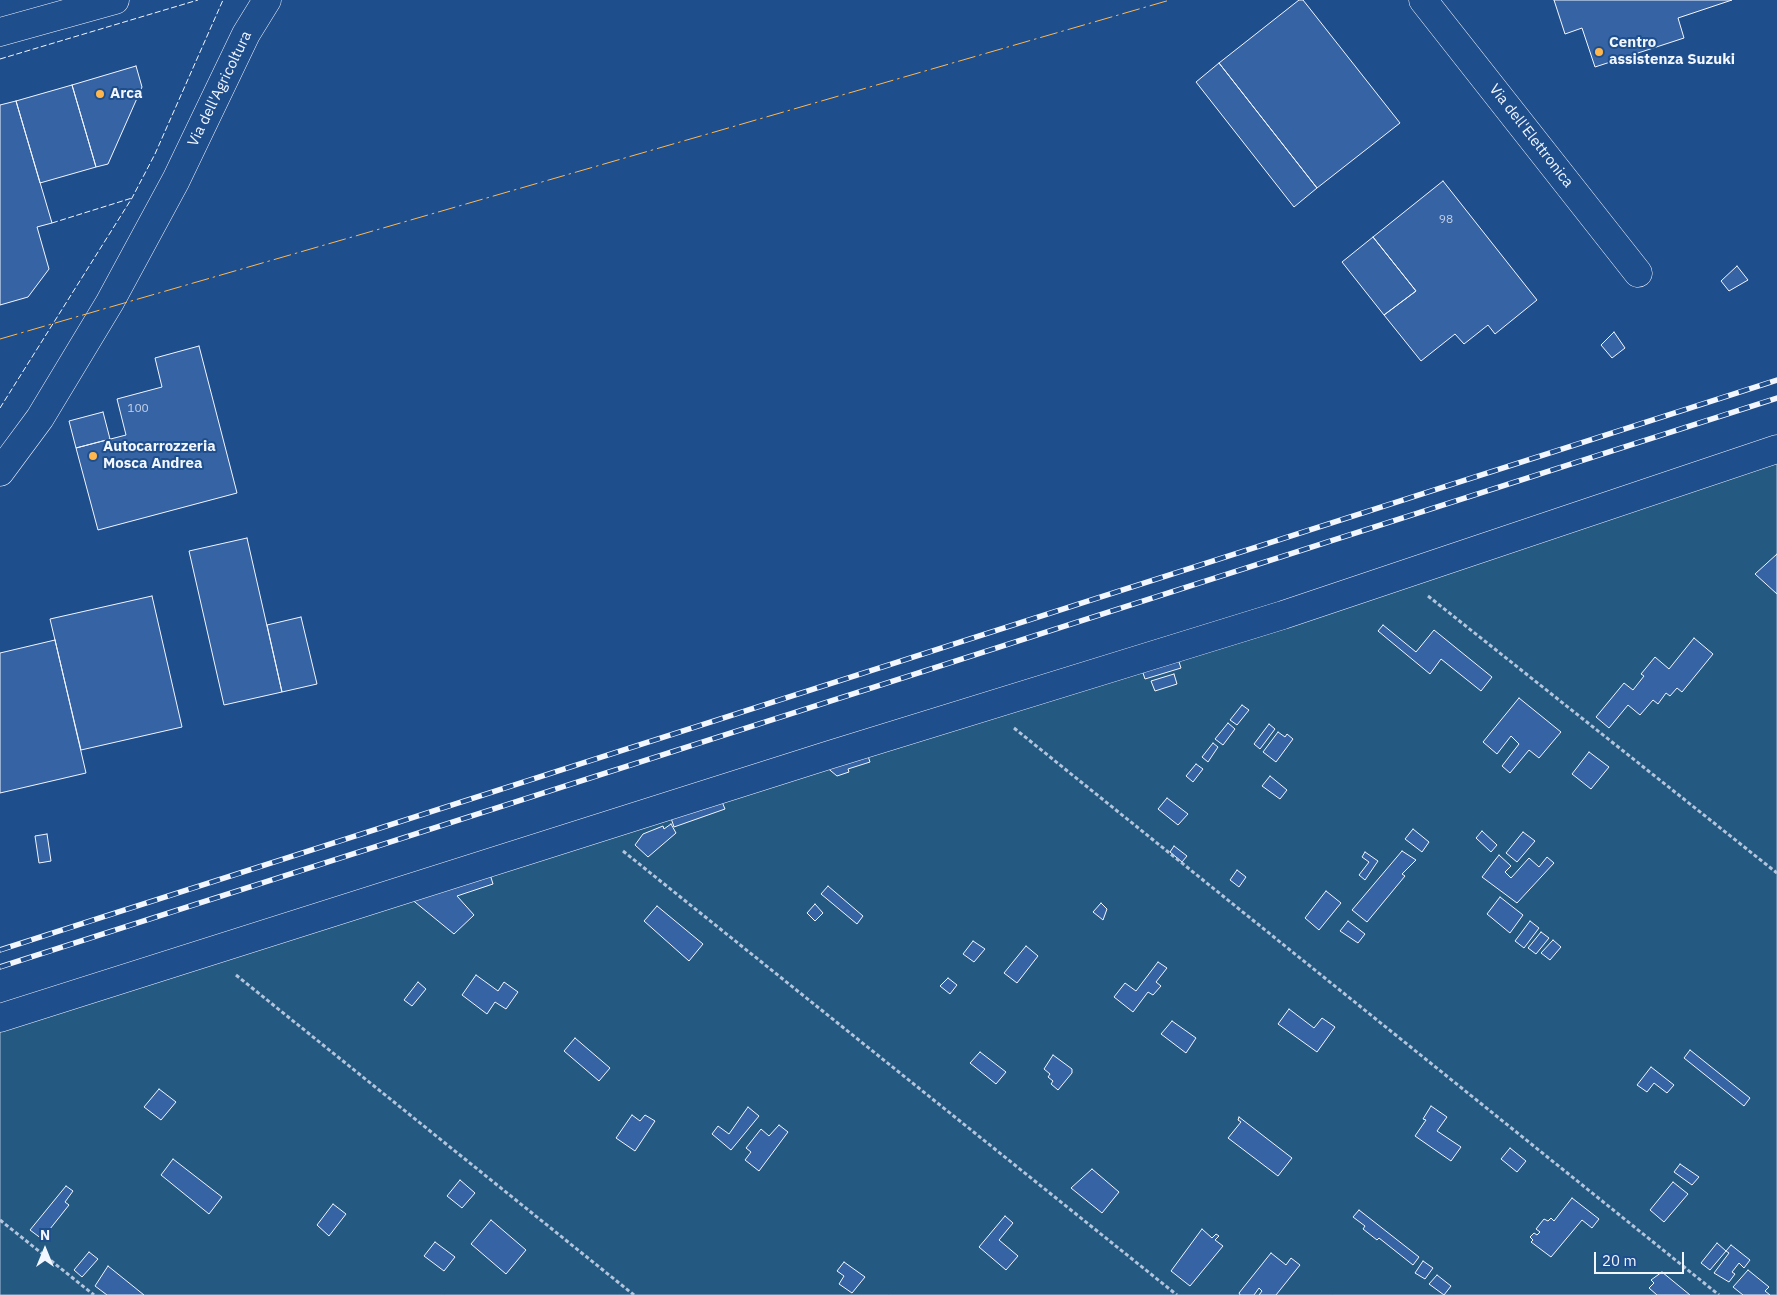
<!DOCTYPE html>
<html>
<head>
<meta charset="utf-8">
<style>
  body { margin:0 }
  #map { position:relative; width:1777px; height:1295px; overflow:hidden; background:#1f4e8c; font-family:"IBM Plex Sans",sans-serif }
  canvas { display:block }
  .north { position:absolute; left:20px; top:1225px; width:50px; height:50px; -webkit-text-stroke:4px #1f4e8c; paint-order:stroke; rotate:0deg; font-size:14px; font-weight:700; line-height:20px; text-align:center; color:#f2f6ff }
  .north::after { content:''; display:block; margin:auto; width:18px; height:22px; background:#f2f6ff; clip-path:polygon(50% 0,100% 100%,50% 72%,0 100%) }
  .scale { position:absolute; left:1594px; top:1252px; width:90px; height:22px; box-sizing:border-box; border:2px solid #f2f6ff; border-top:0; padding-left:6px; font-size:15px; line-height:18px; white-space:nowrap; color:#f2f6ff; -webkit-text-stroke:4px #1f4e8c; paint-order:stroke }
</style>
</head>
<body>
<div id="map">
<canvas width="1777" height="1295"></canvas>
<div class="north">N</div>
<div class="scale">20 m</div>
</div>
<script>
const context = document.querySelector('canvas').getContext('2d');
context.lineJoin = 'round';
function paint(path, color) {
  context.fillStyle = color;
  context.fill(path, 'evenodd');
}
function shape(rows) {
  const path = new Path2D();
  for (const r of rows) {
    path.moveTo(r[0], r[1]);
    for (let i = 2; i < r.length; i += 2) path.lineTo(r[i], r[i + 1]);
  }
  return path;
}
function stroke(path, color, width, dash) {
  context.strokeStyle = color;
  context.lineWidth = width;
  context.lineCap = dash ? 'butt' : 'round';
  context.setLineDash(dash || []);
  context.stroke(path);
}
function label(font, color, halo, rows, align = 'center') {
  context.font = font + ' "IBM Plex Sans",sans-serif';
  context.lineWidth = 4;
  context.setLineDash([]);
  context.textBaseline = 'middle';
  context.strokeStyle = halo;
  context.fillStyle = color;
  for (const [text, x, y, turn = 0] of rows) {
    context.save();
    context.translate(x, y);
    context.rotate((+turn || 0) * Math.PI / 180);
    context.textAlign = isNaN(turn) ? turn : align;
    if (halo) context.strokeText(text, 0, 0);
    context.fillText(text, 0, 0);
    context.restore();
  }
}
const green = shape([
  [1777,457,1777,1295,0,1295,0,1031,1777,457]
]);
const building = shape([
  [1299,0,1303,0,1400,123,1317,188,1219,63,1299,0],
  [1554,0,1732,0,1678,18,1684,38,1595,67,1582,28,1565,34,1554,0],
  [1219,63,1317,188,1294,207,1196,82,1219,63],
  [136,66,142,87,108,164,96,167,72,85,136,66],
  [72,85,96,167,40,183,16,101,72,85],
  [16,101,52,223,37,227,49,269,28,297,0,305,0,105,16,101],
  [1443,181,1537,300,1495,334,1488,325,1464,344,1455,334,1421,361,1384,315,1416,291,1373,237,1443,181],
  [1373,237,1416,291,1384,315,1342,262,1373,237],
  [1737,266,1748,280,1729,291,1721,281,1737,266],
  [1614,332,1625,348,1612,358,1601,345,1614,332],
  [199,346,237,493,98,530,76,448,126,435,117,399,162,387,155,358,199,346],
  [103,412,110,439,76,448,69,421,103,412],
  [247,538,282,692,224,705,189,551,247,538],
  [1777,554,1777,594,1755,574,1777,554],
  [152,596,182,727,81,750,50,619,152,596],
  [301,617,317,684,282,692,267,625,301,617],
  [1383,625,1416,652,1434,630,1492,677,1481,691,1441,659,1430,674,1378,631,1383,625],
  [1694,638,1713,654,1682,692,1677,688,1670,696,1666,693,1658,704,1653,700,1640,715,1628,705,1609,728,1596,717,1624,683,1633,690,1644,676,1641,674,1655,657,1669,669,1694,638],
  [55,640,86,773,0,793,0,653,55,640],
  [1177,656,1181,668,1145,679,1141,667,1177,656],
  [1174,674,1177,684,1155,691,1151,681,1174,674],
  [1519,698,1561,732,1539,758,1529,750,1510,773,1502,766,1519,744,1511,736,1497,754,1483,742,1519,698],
  [1242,705,1249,710,1237,725,1230,720,1242,705],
  [1228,723,1235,729,1223,745,1215,739,1228,723],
  [1269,724,1275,729,1260,749,1254,744,1269,724],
  [1278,732,1285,737,1287,734,1293,739,1276,762,1263,752,1278,732],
  [1213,743,1218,747,1208,762,1202,757,1213,743],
  [1589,752,1609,767,1591,789,1572,774,1589,752],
  [867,753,870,762,848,769,849,772,837,776,825,766,867,753],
  [1196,764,1203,769,1193,782,1186,776,1196,764],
  [1270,776,1287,790,1280,799,1262,786,1270,776],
  [720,797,725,809,674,827,670,815,720,797],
  [1167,798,1188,814,1178,825,1158,809,1167,798],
  [671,824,676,833,648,857,635,845,643,834,663,826,664,829,671,824],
  [1413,829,1429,842,1422,852,1405,839,1413,829],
  [1482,831,1497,845,1491,852,1476,838,1482,831],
  [1523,832,1535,841,1517,862,1506,853,1523,832],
  [47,834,51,861,39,863,35,836,47,834],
  [1174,846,1187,856,1182,862,1170,852,1174,846],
  [1402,851,1416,860,1402,874,1405,876,1367,922,1352,910,1402,851],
  [1365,852,1378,861,1365,880,1359,875,1369,862,1362,857,1365,852],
  [1499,855,1511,866,1505,872,1511,878,1529,858,1539,867,1547,857,1554,863,1517,903,1482,877,1499,855],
  [1237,870,1246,877,1239,887,1230,880,1237,870],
  [489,871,493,884,457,896,474,915,454,934,410,898,489,871],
  [828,886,863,916,857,924,821,894,828,886],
  [1326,891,1341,903,1319,930,1305,918,1326,891],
  [1500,897,1523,915,1510,933,1487,914,1500,897],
  [1101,903,1107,909,1103,920,1093,912,1101,903],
  [815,904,823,913,815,921,807,913,815,904],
  [657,906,703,944,689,961,644,921,657,906],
  [1348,921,1365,934,1358,943,1340,931,1348,921],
  [1530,921,1539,928,1524,948,1515,941,1530,921],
  [1541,932,1549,938,1536,954,1528,948,1541,932],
  [1553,940,1561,947,1550,960,1541,953,1553,940],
  [973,941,985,949,974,962,963,954,973,941],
  [1026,946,1038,956,1017,983,1004,973,1026,946],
  [1158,962,1167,968,1156,982,1161,986,1153,995,1148,992,1133,1012,1114,997,1125,983,1136,991,1158,962],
  [476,975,498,991,504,982,518,992,506,1009,495,1002,487,1014,462,995,476,975],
  [948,978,957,985,950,994,940,986,948,978],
  [418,982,426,989,412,1006,404,1000,418,982],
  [1289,1009,1314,1028,1322,1018,1335,1027,1317,1052,1278,1024,1289,1009],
  [1172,1021,1196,1038,1186,1053,1161,1034,1172,1021],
  [575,1038,610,1068,599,1081,564,1051,575,1038],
  [1690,1050,1750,1098,1744,1106,1684,1058,1690,1050],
  [980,1052,1006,1072,996,1084,970,1063,980,1052],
  [1053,1055,1072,1069,1072,1073,1058,1090,1051,1084,1053,1081,1048,1077,1050,1074,1044,1069,1053,1055],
  [1651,1067,1674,1085,1667,1093,1654,1083,1647,1092,1637,1085,1651,1067],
  [159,1089,176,1102,161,1120,144,1107,159,1089],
  [1431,1106,1447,1117,1437,1131,1461,1147,1451,1161,1415,1136,1426,1120,1423,1119,1431,1106],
  [748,1107,759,1116,731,1150,712,1134,718,1126,729,1134,748,1107],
  [632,1115,640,1121,645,1115,655,1121,635,1151,616,1138,632,1115],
  [1239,1117,1292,1158,1278,1176,1228,1138,1241,1122,1238,1120,1239,1117],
  [779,1125,788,1132,759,1171,745,1160,751,1152,746,1148,761,1129,769,1136,779,1125],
  [1510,1148,1526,1161,1517,1172,1501,1159,1510,1148],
  [173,1159,222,1197,209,1214,161,1175,173,1159],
  [1680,1164,1699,1177,1692,1185,1674,1172,1680,1164],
  [1092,1169,1119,1192,1102,1213,1071,1188,1092,1169],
  [460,1180,475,1193,462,1208,447,1196,460,1180],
  [1673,1182,1688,1194,1664,1222,1650,1210,1673,1182],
  [66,1186,73,1191,65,1202,69,1205,42,1239,30,1230,66,1186],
  [1572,1198,1599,1219,1592,1228,1582,1220,1551,1257,1531,1242,1533,1240,1530,1237,1534,1233,1537,1235,1540,1232,1536,1229,1544,1219,1548,1221,1551,1218,1554,1221,1572,1198],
  [333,1204,346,1214,329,1236,317,1225,333,1204],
  [1359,1210,1419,1257,1413,1265,1379,1238,1377,1240,1363,1229,1365,1226,1353,1217,1359,1210],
  [1005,1216,1013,1223,999,1240,1018,1256,1006,1270,979,1247,1005,1216],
  [491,1220,526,1250,506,1274,471,1244,491,1220],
  [1202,1229,1212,1238,1216,1234,1219,1236,1215,1240,1223,1246,1190,1286,1171,1271,1202,1229],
  [435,1242,455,1257,444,1271,424,1256,435,1242],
  [1717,1243,1726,1251,1710,1270,1701,1263,1717,1243],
  [1731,1245,1750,1260,1744,1268,1739,1263,1732,1272,1735,1274,1729,1282,1714,1273,1729,1253,1726,1251,1731,1245],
  [89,1252,98,1259,82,1277,74,1270,89,1252],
  [1271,1253,1286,1265,1291,1258,1300,1265,1276,1295,1259,1295,1262,1291,1259,1288,1254,1295,1240,1295,1239,1293,1271,1253],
  [1423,1261,1433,1268,1425,1279,1415,1273,1423,1261],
  [844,1262,865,1277,852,1293,839,1284,844,1276,837,1271,844,1262],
  [108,1266,144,1295,107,1295,95,1286,108,1266],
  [1748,1270,1769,1287,1765,1291,1770,1295,1743,1295,1733,1287,1748,1270],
  [1662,1272,1690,1295,1657,1295,1649,1288,1654,1283,1651,1280,1662,1272],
  [1437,1275,1451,1286,1444,1295,1429,1284,1437,1275]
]);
const path = shape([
  [1428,596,1777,873],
  [1014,728,1719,1295],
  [623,851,1177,1295],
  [236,975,634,1295],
  [0,1220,94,1295]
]);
const minor = shape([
  [1423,0,1638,273],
  [0,32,115,0],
  [0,472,40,418,110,302,176,180,246,34,267,0],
  [0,1018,829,755,1283,615,1777,449]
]);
const rail = shape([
  [0,950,1777,380],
  [0,967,1777,398]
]);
const fence = shape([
  [0,59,198,0],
  [52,223,132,198],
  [0,408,132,198,155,154,223,0]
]);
const power = shape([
  [0,339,1170,0]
]);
const markers = [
  [1599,52,5,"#ffb74d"],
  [100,94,5,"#ffb74d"],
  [93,456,5,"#ffb74d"]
];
const numberNames = [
  ["98",1446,220],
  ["100",138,409]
];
const poiNames = [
  ["Centro",1609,43],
  ["assistenza Suzuki",1609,60],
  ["Arca",110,94],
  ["Autocarrozzeria",103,447],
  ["Mosca Andrea",103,464]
];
const streetNames = [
  ["Via dell'Agricoltura",220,89,-64],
  ["Via dell'Elettronica",1531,136,52]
];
paint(green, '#245a82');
stroke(green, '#a8bbd7', 1);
paint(building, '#3563a3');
stroke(building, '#f2f6ff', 1);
stroke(minor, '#f2f6ff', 29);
stroke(path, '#b3c4dc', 3, [4, 2.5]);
stroke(minor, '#1f4e8c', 28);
stroke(rail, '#f2f6ff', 5.5);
stroke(rail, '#1f4e8c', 4, [11]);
stroke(fence, '#f2f6ff', 1, [6, 2.5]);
stroke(power, '#ffb74d', 1, [18, 4, 2.5, 4]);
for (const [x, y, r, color] of markers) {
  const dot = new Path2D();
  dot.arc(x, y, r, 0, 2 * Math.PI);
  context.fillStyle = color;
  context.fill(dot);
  stroke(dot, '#1f4e8c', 2);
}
label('12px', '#c3d1e8', null, numberNames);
label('bold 15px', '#f2f6ff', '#1f4e8c', poiNames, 'left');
label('15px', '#f2f6ff', '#1f4e8c', streetNames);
</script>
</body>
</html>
